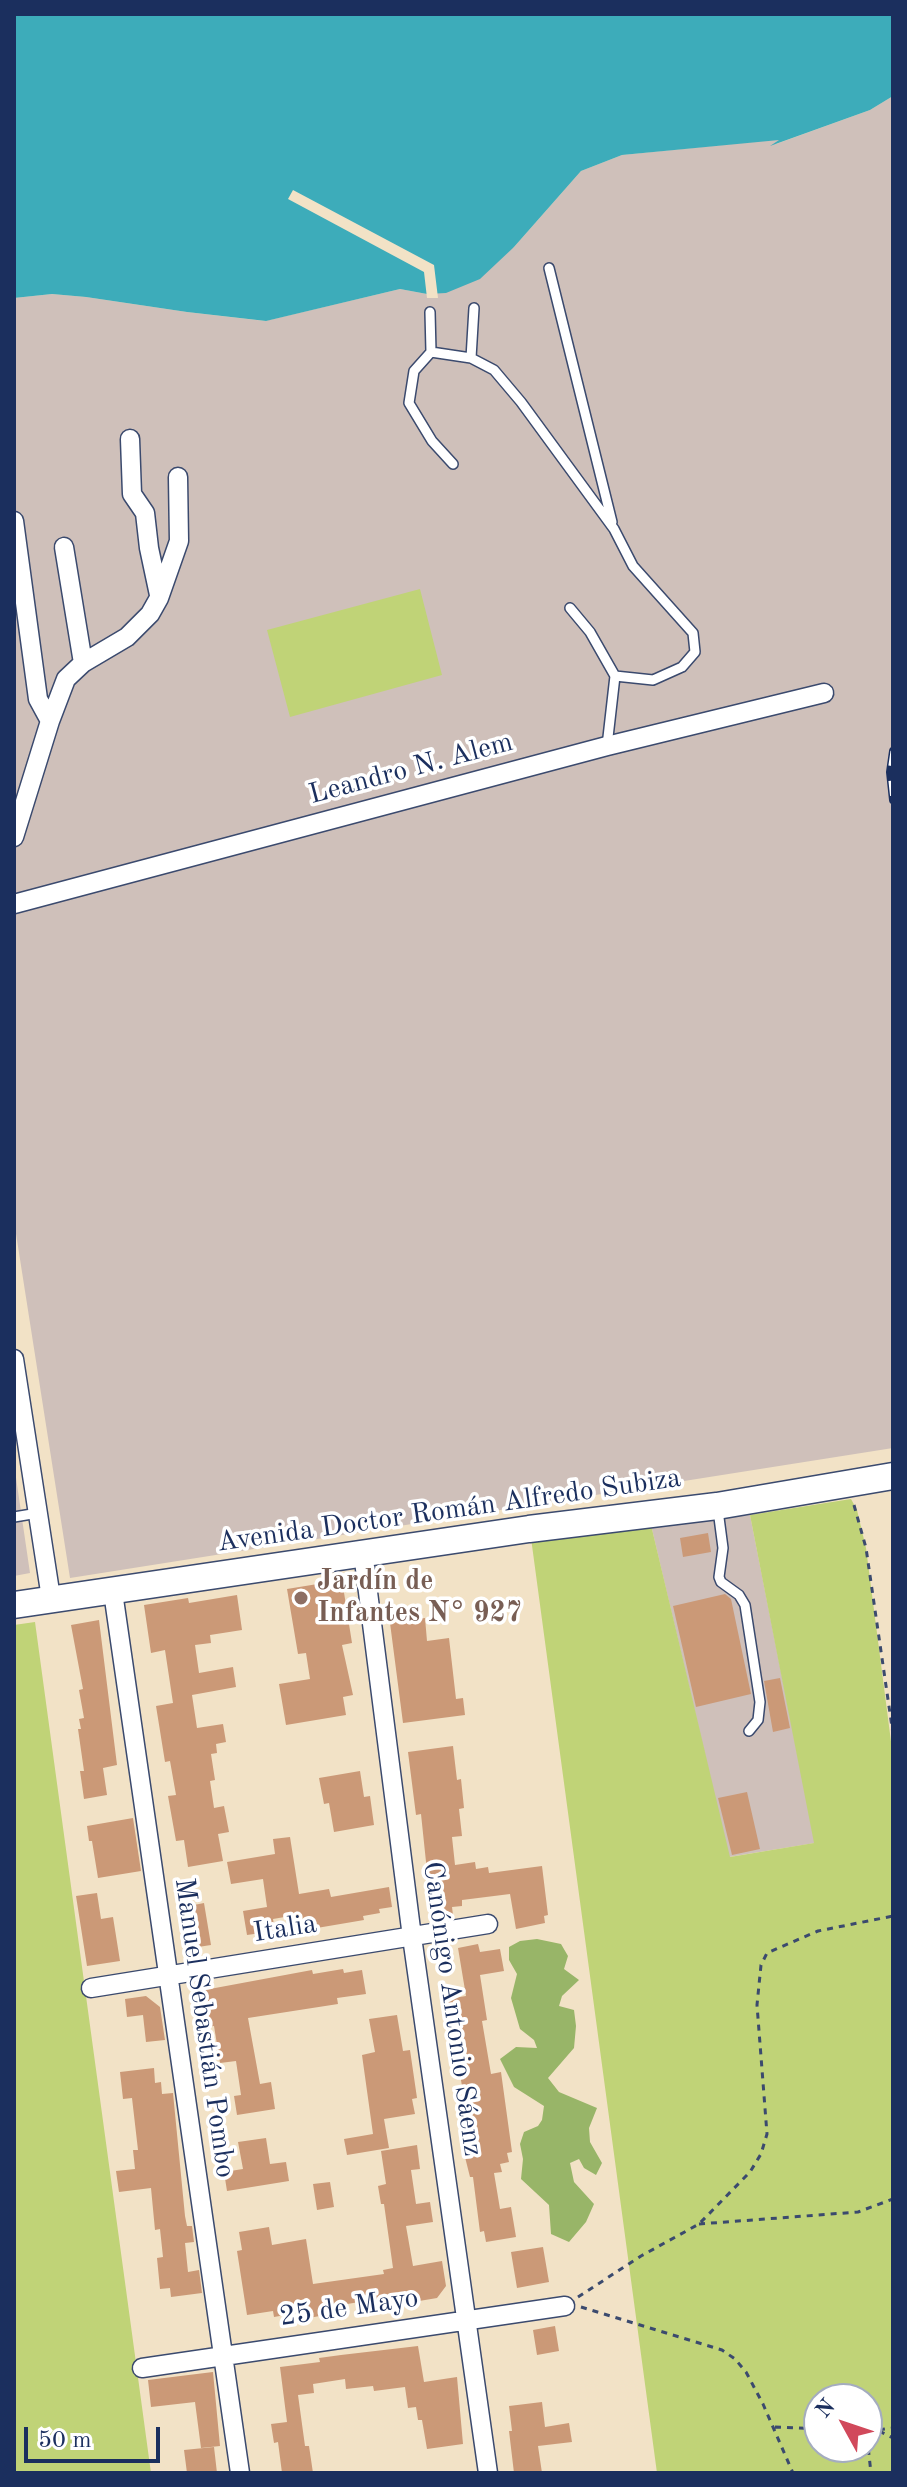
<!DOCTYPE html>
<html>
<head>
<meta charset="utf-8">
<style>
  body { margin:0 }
  #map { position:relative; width:907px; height:2487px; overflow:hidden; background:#f2e2c6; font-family:"Old Standard TT",serif }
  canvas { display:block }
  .frame { position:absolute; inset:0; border:16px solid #1b2f5e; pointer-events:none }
  .north { position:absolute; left:803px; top:2383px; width:80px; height:80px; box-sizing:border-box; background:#fff; border:2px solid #a4acbf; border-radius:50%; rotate:310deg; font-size:22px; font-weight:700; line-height:32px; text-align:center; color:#1b2f5e }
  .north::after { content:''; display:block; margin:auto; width:28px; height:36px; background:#d1495b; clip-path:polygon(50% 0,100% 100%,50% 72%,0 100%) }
  .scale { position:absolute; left:24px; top:2427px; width:136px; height:36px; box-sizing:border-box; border:4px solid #1b2f5e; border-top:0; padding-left:10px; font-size:24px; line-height:28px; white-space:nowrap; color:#1b2f5e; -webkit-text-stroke:6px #fff; paint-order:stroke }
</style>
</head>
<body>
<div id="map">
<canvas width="907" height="2487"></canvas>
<div class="frame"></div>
<div class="north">N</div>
<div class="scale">50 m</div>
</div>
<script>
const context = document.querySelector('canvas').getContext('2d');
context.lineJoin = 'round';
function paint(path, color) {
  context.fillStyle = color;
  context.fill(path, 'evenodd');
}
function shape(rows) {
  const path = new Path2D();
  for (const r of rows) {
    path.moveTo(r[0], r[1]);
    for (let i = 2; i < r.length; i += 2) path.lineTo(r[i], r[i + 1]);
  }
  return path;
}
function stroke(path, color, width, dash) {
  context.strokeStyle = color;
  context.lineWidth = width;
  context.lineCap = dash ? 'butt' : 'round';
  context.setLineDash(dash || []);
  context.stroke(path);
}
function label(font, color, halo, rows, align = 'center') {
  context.font = font + ' "Old Standard TT",serif';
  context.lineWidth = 7;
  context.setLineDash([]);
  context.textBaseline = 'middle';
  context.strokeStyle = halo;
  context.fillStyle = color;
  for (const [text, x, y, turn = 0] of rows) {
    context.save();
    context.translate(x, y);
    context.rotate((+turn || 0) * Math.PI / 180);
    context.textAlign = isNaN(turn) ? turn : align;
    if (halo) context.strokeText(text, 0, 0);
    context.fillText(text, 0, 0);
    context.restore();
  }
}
const industrial = shape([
  [893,96,893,1448,70,1578,14,1221,14,298,52,294,86,297,187,312,265,321,400,289,427,294,514,247,581,171,622,155,781,139,776,144,870,110],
  [14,1464,30,1573,14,1576],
  [750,1515,815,1843,729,1857,651,1525]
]);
const green = shape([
  [420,589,442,675,290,717,267,630],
  [851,1499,857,1510,866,1548,893,1757,893,2473,657,2473,531,1538,651,1525,730,1857,814,1843,750,1515],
  [819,2399,867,2399,867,2447,819,2447],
  [35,1622,151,2473,14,2473,14,1625]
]);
const forest = shape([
  [537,1939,561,1944,568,1956,564,1969,579,1980,562,1996,559,2006,574,2010,576,2026,574,2048,548,2078,559,2092,597,2108,589,2128,590,2142,602,2163,596,2175,584,2168,579,2159,570,2163,574,2182,594,2204,586,2222,569,2242,551,2234,549,2205,521,2179,523,2159,520,2144,524,2132,538,2126,542,2120,544,2106,514,2087,500,2059,516,2047,537,2048,534,2040,520,2029,511,1998,517,1974,509,1960,509,1947,520,1941]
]);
const water = shape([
  [14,14,893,14,893,96,870,110,770,146,779,140,622,155,581,171,514,247,480,279,446,293,427,294,400,289,266,321,187,312,86,297,52,294,14,298]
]);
const pier = shape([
  [293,190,434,265,438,298,427,298,424,272,288,199]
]);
const building = shape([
  [708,1533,711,1552,683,1557,680,1538],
  [342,1580,352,1643,342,1645,353,1695,343,1697,346,1715,286,1725,279,1684,310,1679,306,1653,298,1654,287,1589],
  [725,1594,731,1599,751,1694,696,1707,673,1606],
  [237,1595,242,1630,210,1635,211,1643,195,1645,199,1673,233,1667,236,1687,192,1695,197,1728,223,1724,226,1742,216,1744,217,1753,211,1754,215,1780,210,1781,214,1808,224,1806,229,1832,218,1834,223,1861,188,1867,184,1840,176,1841,168,1796,176,1795,170,1761,165,1762,156,1706,173,1703,165,1650,151,1653,144,1605,188,1598,189,1603],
  [425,1618,427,1641,449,1638,456,1699,463,1698,465,1715,403,1723,390,1623],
  [99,1620,117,1765,103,1768,107,1795,84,1799,80,1771,84,1771,78,1729,81,1729,79,1719,84,1718,79,1690,83,1689,71,1625],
  [780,1678,790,1728,773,1732,764,1681],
  [453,1746,457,1780,461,1779,464,1808,459,1809,462,1836,452,1837,455,1865,475,1862,476,1869,488,1867,489,1873,542,1866,548,1915,544,1916,545,1923,516,1929,510,1894,462,1900,462,1906,452,1907,453,1915,430,1900,421,1814,416,1815,408,1752],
  [360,1771,364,1797,370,1796,374,1825,334,1832,329,1803,324,1804,319,1778],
  [747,1792,760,1849,732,1855,718,1798],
  [133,1818,141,1871,98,1878,92,1841,89,1841,87,1826],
  [290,1837,299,1894,329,1889,331,1897,389,1887,392,1907,379,1909,380,1913,363,1916,364,1920,305,1930,302,1914,273,1919,275,1931,247,1935,243,1911,267,1907,263,1879,231,1884,227,1862,275,1854,273,1839],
  [97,1893,101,1919,113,1917,120,1961,87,1966,76,1896],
  [204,1903,211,1945,198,1947,190,1941,184,1907],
  [478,1944,480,1952,500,1949,504,1971,480,1975,487,2020,482,2021,491,2074,501,2072,512,2152,507,2153,509,2162,500,2164,502,2172,494,2173,500,2209,511,2207,516,2237,486,2242,484,2231,480,2232,473,2177,470,2177,462,2145,465,2145,458,2106,465,2105,448,1999,466,1996,458,1948],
  [343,1969,344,1973,362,1970,366,1994,337,1998,338,2004,248,2018,260,2084,271,2082,275,2109,237,2115,234,2096,241,2095,236,2061,220,2063,214,2026,205,2027,199,1991,312,1970,313,1974],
  [146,1996,160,2007,165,2040,146,2042,143,2015,127,2017,125,1999],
  [397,2015,403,2051,410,2050,417,2098,412,2099,415,2114,384,2119,389,2148,347,2155,344,2139,373,2134,362,2055,375,2052,369,2019],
  [154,2068,155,2083,161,2082,162,2094,173,2093,185,2216,187,2226,192,2226,194,2242,185,2243,188,2272,199,2270,202,2293,171,2297,170,2288,160,2289,157,2258,163,2257,160,2229,155,2230,151,2188,119,2192,116,2171,135,2169,133,2150,138,2150,132,2098,123,2099,120,2072],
  [266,2138,270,2164,286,2162,289,2181,227,2191,224,2172,243,2169,238,2142],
  [417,2145,420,2169,411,2170,416,2204,430,2202,433,2222,406,2226,413,2266,442,2261,446,2286,437,2298,360,2311,359,2302,330,2307,331,2314,303,2319,302,2312,274,2317,273,2311,247,2315,237,2251,242,2250,239,2232,269,2227,272,2245,306,2239,313,2284,384,2274,383,2270,393,2268,384,2204,381,2204,378,2186,386,2184,381,2151],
  [330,2182,334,2207,317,2210,313,2184],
  [543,2247,549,2282,517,2288,511,2252],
  [555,2326,559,2351,537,2355,533,2330],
  [418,2346,424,2382,457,2377,463,2444,427,2449,422,2420,418,2420,416,2407,408,2408,405,2387,374,2391,373,2386,346,2389,345,2379,313,2384,314,2393,298,2395,305,2446,309,2446,313,2473,282,2473,278,2442,274,2443,271,2424,287,2422,280,2367,320,2362,319,2358,341,2355],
  [213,2372,220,2446,201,2448,195,2402,151,2407,148,2380],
  [542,2402,545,2427,569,2423,572,2442,538,2446,542,2473,514,2473,509,2431,512,2431,509,2406],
  [214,2447,217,2473,187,2473,184,2450]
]);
const path = shape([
  [854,1505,866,1548,893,1734],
  [699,2224,858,2212,893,2199],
  [578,2297,641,2256,699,2224,750,2172,761,2154,767,2134,757,2005,761,1965,767,1953,818,1931,893,1916],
  [581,2307,722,2350,735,2359,746,2372,763,2404,793,2473],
  [775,2427,819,2429],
  [867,2431,893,2428],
  [879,2431,893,2438],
  [867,2437,871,2473]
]);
const service = shape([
  [549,268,612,522],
  [430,312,431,352,471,358,494,370,521,402,614,529,633,566,693,633,695,652,682,667,653,680,615,676],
  [431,352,414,371,409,403,432,441,453,464],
  [471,358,474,308],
  [570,608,590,632,615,676,607,746],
  [718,1510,723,1548,719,1577,721,1582,739,1595,745,1605,760,1702,758,1720,749,1731],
  [14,1517,38,1513]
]);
const minor = shape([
  [130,439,132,494,145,513,149,548,159,595],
  [14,521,38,699,50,721],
  [64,547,83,663],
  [14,837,50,721,66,679,83,663,127,637,150,614,159,598,179,541,178,477],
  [14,904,607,746,824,693],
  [14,1359,51,1598],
  [363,1553,412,1937,488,2473],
  [113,1592,240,2473],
  [91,1988,488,1924],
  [142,2368,565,2306]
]);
const secondary = shape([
  [14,1605,529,1529,717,1506,893,1476]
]);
const rail = shape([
  [893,751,890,772,893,800]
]);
const markers = [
  [301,1598,8,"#8d6e63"]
];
const streetNames = [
  ["Leandro N. Alem",411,769,-15],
  ["Avenida Doctor Román Alfredo Subiza",449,1511,-8],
  ["Italia",285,1929,-9],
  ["Canónigo Antonio Sáenz",452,2009,82],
  ["Manuel Sebastián Pombo",204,2028,82],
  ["25 de Mayo",349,2308,-8]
];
const educationNames = [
  ["Jardín de",317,1582],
  ["Infantes N° 927",317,1614]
];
paint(industrial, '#cfc0ba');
paint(green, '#c0d377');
paint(forest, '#98b568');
paint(water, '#3dacba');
paint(pier, '#f2e2c6');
paint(building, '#cb9977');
stroke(service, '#3b4a6e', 12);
stroke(minor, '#3b4a6e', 21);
stroke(secondary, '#3b4a6e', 29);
stroke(path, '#3b4a6e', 3, [6, 6]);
stroke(service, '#fff', 9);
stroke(minor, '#fff', 18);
stroke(secondary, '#fff', 26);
stroke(rail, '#1b2f5e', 8);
stroke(rail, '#fff', 5, [15]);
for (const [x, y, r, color] of markers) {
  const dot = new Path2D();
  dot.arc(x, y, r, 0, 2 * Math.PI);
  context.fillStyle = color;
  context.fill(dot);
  stroke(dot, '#fff', 3);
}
label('28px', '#1b2f5e', '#fff', streetNames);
label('bold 28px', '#785e54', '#fff', educationNames, 'left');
</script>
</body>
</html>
